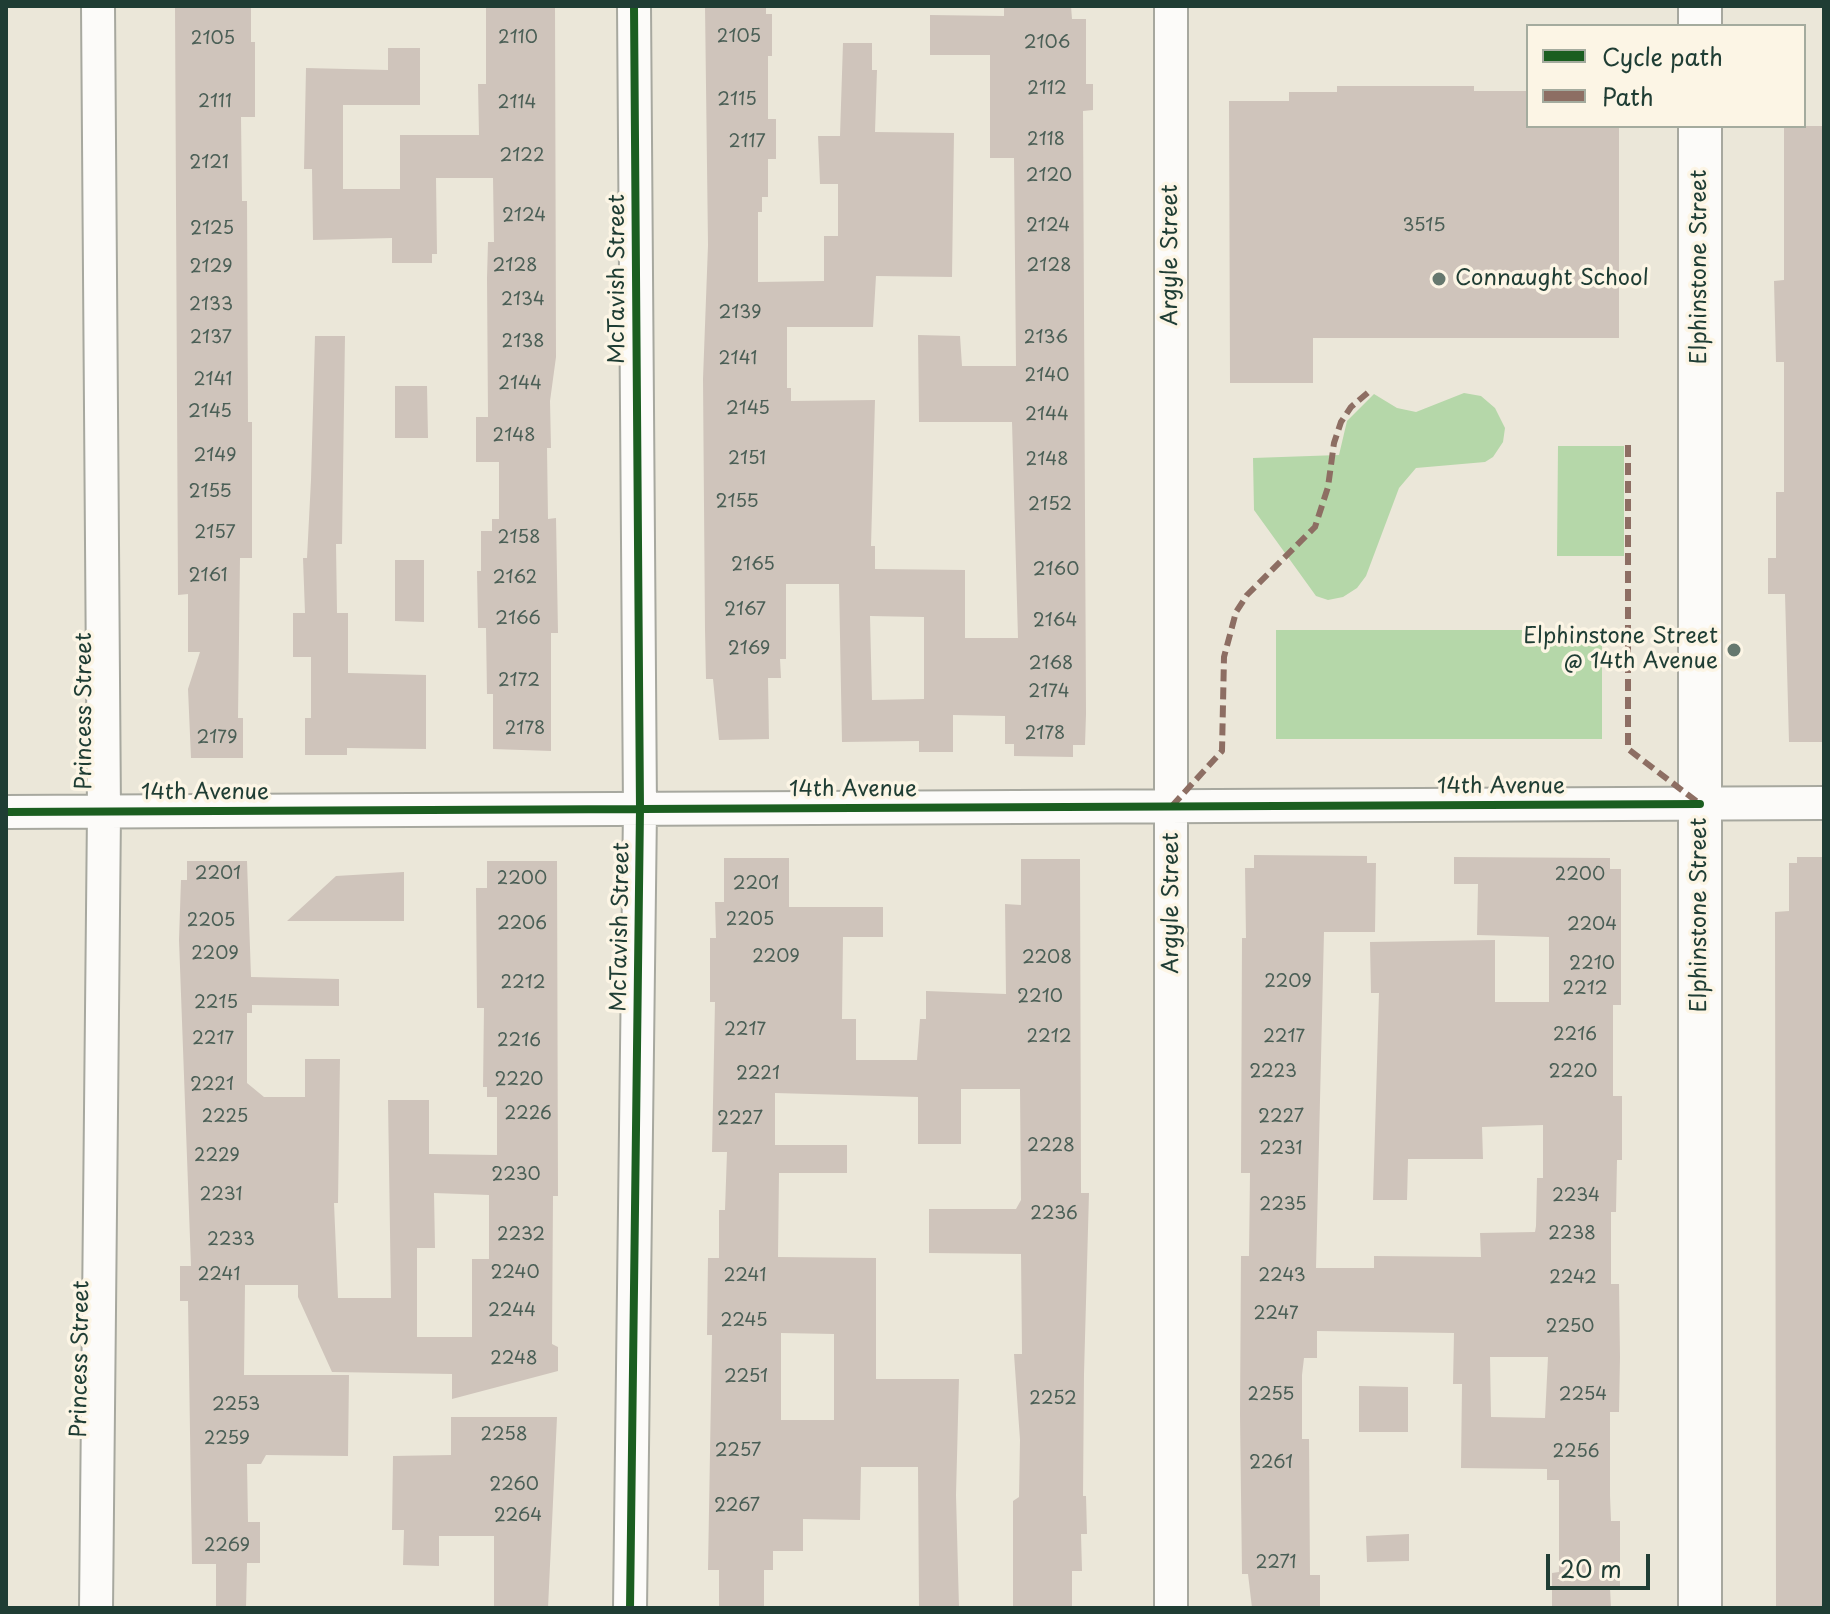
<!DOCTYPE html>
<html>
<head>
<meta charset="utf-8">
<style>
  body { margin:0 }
  #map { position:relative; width:1830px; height:1614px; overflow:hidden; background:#ebe7d9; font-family:"Playpen Sans",sans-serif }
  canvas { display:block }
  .frame { position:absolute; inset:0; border:8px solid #1f3d34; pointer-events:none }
  .legend { position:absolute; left:1526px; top:24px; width:280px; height:104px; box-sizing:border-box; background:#fcf5e5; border:2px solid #a4ab9e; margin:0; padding:10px 14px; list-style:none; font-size:24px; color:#1f3d34 }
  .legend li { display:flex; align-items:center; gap:16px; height:40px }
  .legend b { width:40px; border:2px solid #a4ab9e }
  .scale { position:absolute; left:1546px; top:1554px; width:104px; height:36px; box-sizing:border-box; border:4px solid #1f3d34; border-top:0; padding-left:10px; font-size:24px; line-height:28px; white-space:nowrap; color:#1f3d34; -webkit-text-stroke:6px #fcf5e5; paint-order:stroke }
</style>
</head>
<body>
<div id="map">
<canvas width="1830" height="1614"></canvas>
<div class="frame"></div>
<ul class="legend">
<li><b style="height:10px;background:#1b5e20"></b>Cycle path</li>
<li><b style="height:10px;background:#8d6e63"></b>Path</li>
</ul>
<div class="scale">20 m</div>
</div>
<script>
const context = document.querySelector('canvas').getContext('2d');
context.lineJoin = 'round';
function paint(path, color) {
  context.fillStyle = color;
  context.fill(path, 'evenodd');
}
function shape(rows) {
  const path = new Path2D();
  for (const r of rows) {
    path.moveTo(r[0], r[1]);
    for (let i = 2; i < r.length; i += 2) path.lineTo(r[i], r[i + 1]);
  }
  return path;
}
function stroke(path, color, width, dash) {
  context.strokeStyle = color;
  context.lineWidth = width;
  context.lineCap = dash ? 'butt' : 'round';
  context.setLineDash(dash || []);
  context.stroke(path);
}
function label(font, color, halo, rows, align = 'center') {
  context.font = font + ' "Playpen Sans",sans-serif';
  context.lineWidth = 7;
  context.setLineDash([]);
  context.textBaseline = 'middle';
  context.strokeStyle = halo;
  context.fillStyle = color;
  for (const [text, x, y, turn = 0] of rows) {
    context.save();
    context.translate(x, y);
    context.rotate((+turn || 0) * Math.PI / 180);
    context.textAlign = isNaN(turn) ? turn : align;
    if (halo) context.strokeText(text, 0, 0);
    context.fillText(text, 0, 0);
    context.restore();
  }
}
const green = shape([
  [1464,393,1481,396,1495,408,1505,428,1503,442,1493,457,1485,462,1416,468,1399,488,1366,576,1357,588,1343,597,1328,600,1316,596,1254,510,1253,458,1339,455,1347,421,1374,394,1397,408,1416,412],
  [1558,446,1624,446,1624,556,1557,556],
  [1276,630,1602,630,1602,739,1276,739]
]);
const building = shape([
  [175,6,251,6,251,42,255,42,255,117,241,117,242,201,247,201,248,422,252,422,252,558,240,558,238,718,243,718,243,758,191,758,188,689,200,652,188,652,188,594,178,595],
  [486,6,555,6,556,357,550,401,551,448,547,448,548,519,556,518,558,633,551,633,551,751,493,749,493,694,487,694,486,628,478,628,477,571,481,571,481,531,492,531,492,519,499,519,499,462,476,462,476,417,488,417,487,278,488,242,494,242,493,178,436,178,437,254,432,254,432,263,392,263,392,238,313,240,312,169,304,169,306,68,388,70,388,48,420,48,420,105,343,105,343,189,400,189,400,135,479,135,478,84,486,84],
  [705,6,766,6,766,14,772,14,772,56,768,56,768,119,776,119,776,159,768,159,768,197,762,197,762,212,758,212,758,282,824,281,824,236,838,236,838,184,820,184,818,136,840,136,843,43,872,43,872,70,877,70,875,132,954,133,952,277,876,276,873,327,787,327,787,388,791,388,791,401,875,400,871,546,875,546,875,569,965,570,965,638,1018,638,1012,422,919,422,918,335,960,336,962,366,1016,366,1014,158,990,158,990,55,930,55,930,15,1004,16,1004,6,1071,6,1072,19,1086,19,1086,84,1093,84,1093,110,1083,111,1086,714,1085,745,1073,745,1073,757,1014,756,1014,744,1005,744,1005,716,953,715,953,752,919,752,919,741,842,742,839,584,786,584,786,659,780,659,781,678,768,678,769,739,719,740,713,679,706,679,705,630,703,379,708,245],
  [870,616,924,617,924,699,872,700],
  [1337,86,1474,86,1474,91,1528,91,1528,126,1619,126,1619,338,1313,338,1313,383,1230,383,1229,101,1289,101,1289,92,1337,92],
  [1784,126,1824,126,1824,742,1789,742,1785,594,1768,594,1768,558,1776,558,1776,492,1784,492,1784,362,1776,362,1774,281,1784,280],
  [315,336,345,336,342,544,336,544,337,613,348,613,348,673,426,675,426,749,347,748,347,755,305,755,305,718,311,718,311,657,293,657,293,613,305,613,303,558,307,558,311,480],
  [395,386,427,386,428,438,395,438],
  [395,560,424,560,424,622,395,621],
  [1254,855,1367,856,1367,863,1376,863,1375,932,1324,932,1316,1268,1374,1268,1374,1256,1481,1257,1480,1233,1535,1232,1536,1226,1537,1178,1543,1178,1543,1125,1482,1127,1483,1159,1408,1159,1407,1200,1373,1200,1379,993,1371,993,1370,942,1495,940,1495,1002,1549,1002,1549,937,1477,935,1478,884,1454,884,1454,857,1610,858,1610,869,1621,869,1621,1005,1613,1005,1613,1096,1622,1096,1622,1160,1617,1160,1616,1212,1611,1212,1611,1284,1619,1284,1620,1357,1619,1412,1610,1412,1610,1496,1611,1521,1620,1521,1620,1588,1610,1588,1611,1608,1552,1608,1552,1573,1559,1572,1559,1480,1547,1480,1547,1469,1461,1468,1462,1384,1453,1384,1454,1333,1317,1331,1317,1358,1304,1358,1302,1375,1302,1439,1309,1439,1310,1575,1320,1575,1320,1608,1252,1608,1248,1574,1242,1574,1240,1415,1241,1256,1249,1256,1250,1173,1241,1173,1242,938,1246,938,1245,868,1254,868],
  [1490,1357,1548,1357,1545,1418,1491,1417],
  [1797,857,1824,857,1824,1608,1776,1608,1775,912,1789,911,1789,863,1797,863],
  [724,858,789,858,789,907,883,907,883,937,843,937,842,1019,856,1019,856,1060,917,1060,920,1019,926,1019,926,991,1006,994,1005,904,1021,905,1021,859,1080,859,1081,1193,1089,1193,1084,1374,1083,1496,1086,1496,1087,1534,1081,1534,1082,1571,1072,1571,1072,1607,1013,1608,1013,1501,1019,1497,1020,1440,1014,1354,1022,1354,1021,1254,929,1253,929,1209,1016,1209,1021,1200,1020,1089,961,1089,961,1144,918,1144,918,1097,775,1093,775,1145,847,1145,847,1173,779,1173,778,1257,876,1258,876,1379,959,1379,956,1495,959,1608,919,1608,918,1467,861,1467,860,1520,803,1519,803,1551,773,1551,773,1570,764,1570,764,1608,719,1608,719,1570,708,1570,712,1335,707,1335,708,1258,719,1258,719,1210,725,1210,727,1152,712,1152,715,1002,710,1002,710,938,716,938,715,902,724,902],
  [781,1333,834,1334,834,1420,781,1420],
  [187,861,247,861,251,977,339,979,339,1006,252,1005,252,1013,247,1013,247,1083,264,1097,305,1097,305,1059,340,1059,338,1203,334,1203,338,1298,391,1298,388,1100,429,1100,429,1154,497,1155,497,1097,487,1097,487,1087,483,1087,484,1008,477,1008,476,888,487,888,487,861,557,861,558,1196,553,1196,552,1344,558,1347,558,1371,452,1399,452,1374,332,1372,298,1297,298,1285,245,1285,244,1375,349,1375,348,1456,266,1455,261,1464,247,1464,248,1522,260,1522,260,1563,247,1563,246,1608,216,1608,216,1564,192,1564,188,1301,180,1301,180,1266,191,1266,179,940,181,880,187,880],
  [434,1193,489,1195,489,1259,472,1259,472,1337,417,1337,417,1248,435,1248],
  [404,872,404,921,287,921,336,876],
  [1359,1386,1408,1387,1408,1432,1359,1432],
  [451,1417,557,1417,548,1608,494,1608,494,1536,439,1536,439,1566,403,1565,404,1530,392,1530,393,1456,451,1455],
  [1409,1534,1409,1561,1367,1562,1366,1536]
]);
const minor = shape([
  [6,812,1824,803],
  [96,1608,104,812,98,6],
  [630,1608,640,809,634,6],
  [1171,1608,1171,6]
]);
const tertiary = shape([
  [1700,6,1700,26],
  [1700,126,1700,1608]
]);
const quiet = shape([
  [1628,445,1628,749,1700,804],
  [1172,806,1222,751,1224,657,1236,612,1247,595,1315,527,1328,487,1334,443,1341,422,1351,407,1372,389]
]);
const cycleway = shape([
  [6,812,1700,804],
  [630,1608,640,809,634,6]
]);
const markers = [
  [1439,279,8,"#66786e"],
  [1734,650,8,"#66786e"]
];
const numberNames = [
  ["2105",739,37],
  ["2110",518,38],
  ["2105",213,39],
  ["2106",1047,43],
  ["2112",1047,89],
  ["2115",737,100],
  ["2111",215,102],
  ["2114",517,103],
  ["2118",1046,140],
  ["2117",747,142],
  ["2122",522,156],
  ["2121",209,163],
  ["2120",1049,176],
  ["2124",524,216],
  ["2124",1048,226],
  ["3515",1424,226],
  ["2125",212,229],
  ["2128",515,266],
  ["2128",1049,266],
  ["2129",211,267],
  ["2134",523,300],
  ["2133",211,305],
  ["2139",740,313],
  ["2137",211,338],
  ["2136",1046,338],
  ["2138",523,342],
  ["2141",738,359],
  ["2140",1047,376],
  ["2141",213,380],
  ["2144",520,384],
  ["2145",748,409],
  ["2145",210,412],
  ["2144",1047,415],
  ["2148",514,436],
  ["2149",215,456],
  ["2151",747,459],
  ["2148",1047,460],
  ["2155",210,492],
  ["2155",737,502],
  ["2152",1050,505],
  ["2157",215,533],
  ["2158",519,538],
  ["2165",753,565],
  ["2160",1056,570],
  ["2161",208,576],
  ["2162",515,578],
  ["2167",745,610],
  ["2166",518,619],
  ["2164",1055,621],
  ["2169",749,649],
  ["2168",1051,664],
  ["2172",519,681],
  ["2174",1049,692],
  ["2178",525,729],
  ["2178",1045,734],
  ["2179",217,738],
  ["2201",218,874],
  ["2200",1580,875],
  ["2200",522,879],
  ["2201",756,884],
  ["2205",750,920],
  ["2205",211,921],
  ["2206",522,924],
  ["2204",1592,925],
  ["2209",215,954],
  ["2209",776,957],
  ["2208",1047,958],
  ["2210",1592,964],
  ["2209",1288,982],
  ["2212",523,983],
  ["2212",1585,989],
  ["2210",1040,997],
  ["2215",216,1003],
  ["2217",745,1030],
  ["2216",1575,1035],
  ["2212",1049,1037],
  ["2217",1284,1037],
  ["2217",213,1039],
  ["2216",519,1041],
  ["2223",1273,1072],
  ["2220",1573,1072],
  ["2221",758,1074],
  ["2220",519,1080],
  ["2221",212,1085],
  ["2226",528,1114],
  ["2225",225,1117],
  ["2227",1281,1117],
  ["2227",740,1119],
  ["2228",1051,1146],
  ["2231",1281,1149],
  ["2229",217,1156],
  ["2230",516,1175],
  ["2231",221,1195],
  ["2234",1576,1196],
  ["2235",1283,1205],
  ["2236",1054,1214],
  ["2238",1572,1234],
  ["2232",521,1235],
  ["2233",231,1240],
  ["2240",515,1273],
  ["2241",219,1275],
  ["2241",745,1276],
  ["2243",1282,1276],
  ["2242",1573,1278],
  ["2244",512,1311],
  ["2247",1276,1314],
  ["2245",744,1321],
  ["2250",1570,1327],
  ["2248",514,1359],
  ["2251",746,1377],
  ["2255",1271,1395],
  ["2254",1583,1395],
  ["2252",1053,1399],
  ["2253",236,1405],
  ["2258",504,1435],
  ["2259",227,1439],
  ["2257",738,1451],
  ["2256",1576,1452],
  ["2261",1271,1463],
  ["2260",514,1485],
  ["2267",737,1506],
  ["2264",518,1516],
  ["2269",227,1546],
  ["2271",1276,1563]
];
const streetNames = [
  ["Argyle Street",1171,255,-90],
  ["Elphinstone Street",1700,267,-90],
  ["McTavish Street",618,279,-90],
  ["Princess Street",85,711,-90],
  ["14th Avenue",1501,787],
  ["14th Avenue",853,790],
  ["14th Avenue",205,793],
  ["Argyle Street",1172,903,-90],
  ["Elphinstone Street",1700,915,-90],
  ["McTavish Street",621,927,-89],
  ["Princess Street",81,1359,-89]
];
const poiNames = [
  ["Connaught School",1455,279],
  ["Elphinstone Street",1718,637,"right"],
  ["@ 14th Avenue",1718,662,"right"]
];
paint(green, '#b5d7a9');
paint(building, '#cfc4bb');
stroke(minor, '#a7a89f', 36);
stroke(tertiary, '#a7a89f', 46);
stroke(minor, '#fcfbf9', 32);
stroke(tertiary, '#fcfbf9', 42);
stroke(quiet, '#8d6e63', 6, [12, 6]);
stroke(cycleway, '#1b5e20', 8);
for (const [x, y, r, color] of markers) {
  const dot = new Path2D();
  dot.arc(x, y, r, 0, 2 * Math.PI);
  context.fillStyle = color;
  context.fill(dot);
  stroke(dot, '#fcf5e5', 3);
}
label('18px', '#4b5f56', null, numberNames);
label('22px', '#1f3d34', '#fcf5e5', streetNames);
label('22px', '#1f3d34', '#fcf5e5', poiNames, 'left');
</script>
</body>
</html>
